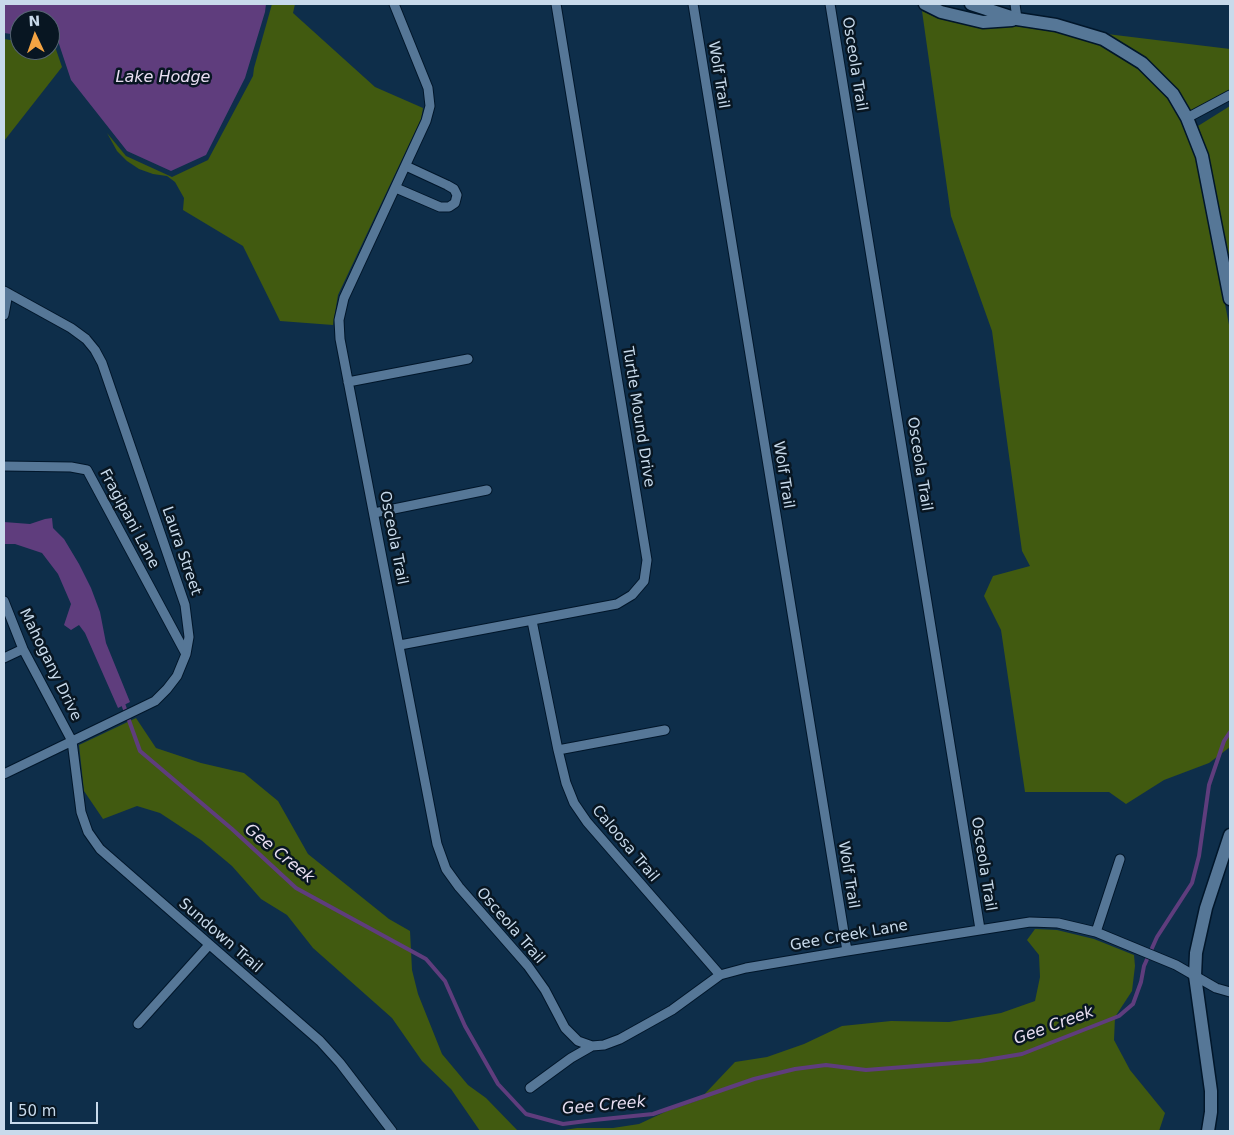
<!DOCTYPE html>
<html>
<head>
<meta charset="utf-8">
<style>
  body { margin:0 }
  #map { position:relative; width:1234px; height:1135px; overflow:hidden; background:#0e2e4a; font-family:"DejaVu Sans",sans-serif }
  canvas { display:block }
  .frame { position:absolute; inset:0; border:5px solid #c8daeb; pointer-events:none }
  .north { position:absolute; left:10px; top:10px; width:50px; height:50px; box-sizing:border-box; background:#081622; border:1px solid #556472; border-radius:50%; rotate:357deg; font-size:14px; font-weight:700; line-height:20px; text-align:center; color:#c8daeb }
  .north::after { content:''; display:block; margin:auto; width:18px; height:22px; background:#f4a443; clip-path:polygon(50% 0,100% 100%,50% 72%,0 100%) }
  .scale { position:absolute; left:10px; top:1102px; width:88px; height:22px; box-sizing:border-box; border:2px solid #c8daeb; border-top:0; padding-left:6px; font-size:15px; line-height:18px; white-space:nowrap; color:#c8daeb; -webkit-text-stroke:4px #081622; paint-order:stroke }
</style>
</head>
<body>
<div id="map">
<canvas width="1234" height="1135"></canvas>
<div class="frame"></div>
<div class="north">N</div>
<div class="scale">50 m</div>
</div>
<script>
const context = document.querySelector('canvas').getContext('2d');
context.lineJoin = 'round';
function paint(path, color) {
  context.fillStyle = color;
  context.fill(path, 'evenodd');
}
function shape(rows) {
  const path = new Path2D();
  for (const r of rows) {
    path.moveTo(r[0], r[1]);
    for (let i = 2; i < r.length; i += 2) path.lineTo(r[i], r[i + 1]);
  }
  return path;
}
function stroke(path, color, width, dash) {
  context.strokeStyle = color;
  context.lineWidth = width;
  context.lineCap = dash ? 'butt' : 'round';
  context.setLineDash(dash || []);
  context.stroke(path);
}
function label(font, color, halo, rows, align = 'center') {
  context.font = font + ' "DejaVu Sans",sans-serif';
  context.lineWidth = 5;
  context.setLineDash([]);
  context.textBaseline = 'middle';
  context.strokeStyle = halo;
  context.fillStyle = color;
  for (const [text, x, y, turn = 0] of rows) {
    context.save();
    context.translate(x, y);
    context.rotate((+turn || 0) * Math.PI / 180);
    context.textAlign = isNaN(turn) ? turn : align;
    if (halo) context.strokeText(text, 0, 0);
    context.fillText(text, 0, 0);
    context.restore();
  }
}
const green = shape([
  [272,4,295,4,293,13,375,87,423,108,421,119,338,295,333,325,280,321,243,246,183,210,184,198,175,182,167,176,153,174,139,169,127,161,117,151,107,133,126,156,172,177,208,160,253,76,254,68],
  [922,11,940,19,982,28,1016,26,1055,32,1101,45,1138,69,1168,99,1185,126,1197,158,1230,330,1230,747,1209,763,1164,780,1126,804,1109,792,1025,792,1001,630,984,596,993,576,1030,566,1022,551,992,331,951,216],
  [50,32,62,67,4,141,4,39,10,40,20,38,20,50,50,50],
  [1107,34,1230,49,1230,90,1192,114,1177,89,1146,58],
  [1230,106,1230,268,1208,155,1198,126],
  [136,718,156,748,201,763,244,773,278,801,308,854,389,919,410,931,412,970,418,994,442,1054,468,1085,486,1098,518,1131,480,1131,451,1089,422,1061,392,1018,313,948,287,915,261,899,232,866,201,840,160,813,137,806,103,819,84,791,79,745],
  [1035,929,1057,930,1094,939,1134,955,1135,966,1132,991,1115,1017,1114,1040,1130,1070,1165,1113,1159,1131,558,1131,577,1128,613,1128,639,1124,667,1111,699,1100,735,1062,767,1057,804,1044,842,1026,891,1021,949,1022,1001,1013,1035,1001,1040,977,1039,955,1027,940]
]);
const water = shape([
  [4,4,266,4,265,12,245,78,206,155,171,171,127,151,71,80,53,26,50,26,50,20,20,20,20,32,11,34,4,33],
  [52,518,53,528,64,539,79,564,91,588,100,612,106,643,130,702,118,708,85,633,79,625,71,630,64,625,71,604,58,574,42,553,15,544,4,544,4,522,30,524,45,519]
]);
const stream = shape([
  [122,701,140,751,232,829,296,888,426,959,445,981,465,1026,498,1084,526,1114,563,1124,594,1120,653,1114,754,1079,795,1069,826,1065,866,1070,980,1061,1022,1054,1119,1016,1133,1004,1141,982,1144,966,1157,937,1192,883,1199,856,1209,785,1224,741,1230,732]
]);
const street = shape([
  [394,4,428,88,430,106,426,121,344,298,339,320,340,339,437,844,446,869,459,887,528,966,545,990,565,1028,578,1041,592,1046],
  [693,4,847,951],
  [830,4,980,929],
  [1015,4,1017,19],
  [1187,118,1230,95],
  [396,188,440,207,449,207,455,203,457,195,454,189,447,185,406,166],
  [4,291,71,328,86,339,95,350,102,363,185,605,189,637,186,654,177,676,167,689,155,701,4,774],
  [4,315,8,293],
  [348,382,468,359],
  [4,466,71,467,87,470,186,654],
  [374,513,487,490],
  [4,601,23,649,72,741,81,812,88,832,100,849,320,1041,340,1063,392,1131],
  [532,621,558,750,566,783,574,803,587,822,720,975],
  [400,645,617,604,632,595,644,581,647,560,556,4],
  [4,658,23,649],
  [558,750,665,730],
  [1096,932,1120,859],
  [138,1024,209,945],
  [530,1088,571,1058,592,1046,604,1045,620,1039,672,1010,720,975,746,968,847,951,1030,922,1058,923,1096,932,1176,965,1216,988,1230,992]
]);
const secondary = shape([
  [925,4,941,12,983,22,1012,20],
  [971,4,1017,19,1056,25,1103,39,1142,63,1173,94,1187,118,1202,156,1230,299],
  [1208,1131,1211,1112,1211,1091,1195,976,1196,953,1206,908,1230,835]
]);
const streetNames = [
  ["Osceola Trail",854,64,81],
  ["Wolf Trail",718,75,81],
  ["Turtle Mound Drive",638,417,81],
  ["Osceola Trail",919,464,81],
  ["Wolf Trail",783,475,81],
  ["Fragipani Lane",129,519,62],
  ["Osceola Trail",393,538,79],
  ["Laura Street",181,551,71],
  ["Mahogany Drive",50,665,64],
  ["Caloosa Trail",625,844,50],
  ["Osceola Trail",983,864,81],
  ["Wolf Trail",848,875,81],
  ["Osceola Trail",510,926,49],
  ["Sundown Trail",220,936,41],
  ["Gee Creek Lane",849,936,-10]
];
const waterNames = [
  ["Lake Hodge",163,78],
  ["Gee Creek",279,854,39],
  ["Gee Creek",1054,1026,-20],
  ["Gee Creek",604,1106,-5]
];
paint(green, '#415a10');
paint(water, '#5f3d7d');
stroke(stream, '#5f3d7d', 4);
stroke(street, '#01162a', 11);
stroke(secondary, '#01162a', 15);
stroke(street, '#567797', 9);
stroke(secondary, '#567797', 12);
label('15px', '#c8daeb', '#081622', streetNames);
label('italic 16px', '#e8def1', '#081622', waterNames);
</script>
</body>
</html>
